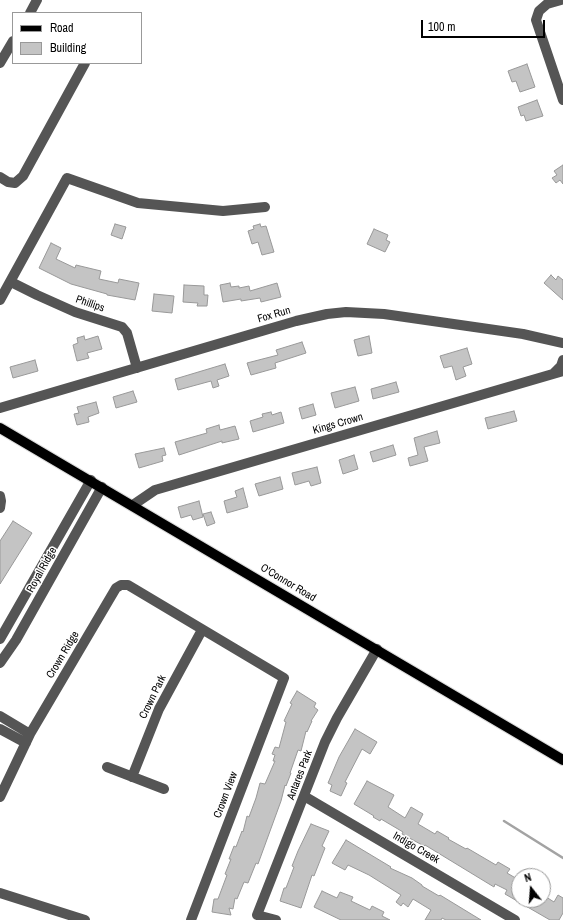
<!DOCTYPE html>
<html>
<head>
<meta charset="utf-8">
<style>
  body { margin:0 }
  #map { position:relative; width:563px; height:920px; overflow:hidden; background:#fff; font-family:"Archivo Narrow",sans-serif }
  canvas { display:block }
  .legend { position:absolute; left:12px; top:12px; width:130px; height:52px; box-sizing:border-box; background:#fff; border:1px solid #999; margin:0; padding:5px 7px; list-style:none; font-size:12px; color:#000 }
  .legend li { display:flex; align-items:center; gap:8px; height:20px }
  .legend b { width:20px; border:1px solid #999 }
  .north { position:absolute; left:511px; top:868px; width:40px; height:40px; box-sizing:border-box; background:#fff; border:1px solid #999; border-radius:50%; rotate:343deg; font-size:11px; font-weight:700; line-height:16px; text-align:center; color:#000 }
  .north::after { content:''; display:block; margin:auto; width:14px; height:18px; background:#000; clip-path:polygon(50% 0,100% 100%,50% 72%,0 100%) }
  .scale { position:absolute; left:421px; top:20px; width:124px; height:18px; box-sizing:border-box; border:2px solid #000; border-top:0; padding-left:5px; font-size:12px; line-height:14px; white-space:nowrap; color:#000; -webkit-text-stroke:3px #fff; paint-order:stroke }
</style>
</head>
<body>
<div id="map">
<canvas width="563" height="920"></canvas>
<ul class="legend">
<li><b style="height:5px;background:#000"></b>Road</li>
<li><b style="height:11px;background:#c4c4c4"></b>Building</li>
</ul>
<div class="north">N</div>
<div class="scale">100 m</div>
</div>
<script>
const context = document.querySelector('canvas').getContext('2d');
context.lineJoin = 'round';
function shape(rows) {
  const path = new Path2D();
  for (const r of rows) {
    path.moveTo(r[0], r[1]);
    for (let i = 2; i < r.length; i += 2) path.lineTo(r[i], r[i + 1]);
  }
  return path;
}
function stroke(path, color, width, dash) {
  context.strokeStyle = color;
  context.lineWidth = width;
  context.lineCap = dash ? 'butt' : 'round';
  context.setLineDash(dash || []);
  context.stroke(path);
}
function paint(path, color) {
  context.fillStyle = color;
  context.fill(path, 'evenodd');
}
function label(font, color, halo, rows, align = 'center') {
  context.font = font + ' "Archivo Narrow",sans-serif';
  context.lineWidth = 3;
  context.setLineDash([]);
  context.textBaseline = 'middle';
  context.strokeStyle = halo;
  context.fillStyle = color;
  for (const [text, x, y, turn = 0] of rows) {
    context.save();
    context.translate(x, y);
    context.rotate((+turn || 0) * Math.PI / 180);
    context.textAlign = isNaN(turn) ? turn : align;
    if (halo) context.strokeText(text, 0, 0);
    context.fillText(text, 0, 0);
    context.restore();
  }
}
const stream = shape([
  [504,821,563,858]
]);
const building = shape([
  [527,64,535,87,520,92,516,81,512,82,508,71,527,64],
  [537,100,543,116,526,121,524,115,521,116,518,107,537,100],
  [563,165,563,184,560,180,556,183,552,178,557,175,554,171,563,165],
  [115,224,126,227,122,239,111,235,115,224],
  [260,224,261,227,266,226,274,252,262,255,258,242,252,244,248,231,254,229,253,226,260,224],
  [374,229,388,235,386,240,390,242,385,252,367,244,374,229],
  [51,243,61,248,56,259,75,268,76,265,101,271,99,279,118,283,119,279,139,283,135,300,107,295,107,294,71,284,39,268,51,243],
  [551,275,556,280,558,276,563,280,563,300,544,283,551,275],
  [230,283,231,287,239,286,239,288,249,286,250,291,277,283,281,297,261,302,260,298,241,301,241,299,223,302,220,285,230,283],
  [184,285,204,286,204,295,208,295,207,306,197,306,198,303,183,302,184,285],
  [154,294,174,296,172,313,152,311,154,294],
  [84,336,85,340,98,336,102,349,87,353,89,358,77,361,73,345,78,343,77,338,84,336],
  [369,336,372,353,358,356,354,340,369,336],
  [302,342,306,353,275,363,276,368,251,375,247,363,278,355,276,350,302,342],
  [467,348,472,364,463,367,466,376,456,380,452,366,444,368,440,356,467,348],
  [35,360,38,371,13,378,10,367,35,360],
  [225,364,229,376,217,380,219,386,213,388,211,381,178,390,175,379,225,364],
  [396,382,399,392,373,399,371,389,396,382],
  [355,387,359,401,335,408,331,393,355,387],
  [133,391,137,402,116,408,113,397,133,391],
  [96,402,99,413,88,417,89,422,77,425,74,414,79,413,77,407,96,402],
  [313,404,316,415,302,419,299,408,313,404],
  [514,411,517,421,488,429,485,418,514,411],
  [271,412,272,415,281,412,284,423,253,432,250,421,263,417,262,414,271,412],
  [219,425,220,430,235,426,239,439,222,443,222,441,179,455,175,442,207,433,206,429,219,425],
  [437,431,440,443,424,447,428,461,410,466,408,458,418,455,414,438,437,431],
  [393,445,396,455,373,462,370,452,393,445],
  [164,448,166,455,162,456,163,461,139,468,135,454,164,448],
  [354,455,358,469,343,474,339,460,354,455],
  [317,467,321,483,311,486,309,481,295,485,292,473,317,467],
  [280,477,283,489,259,496,255,484,280,477],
  [243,488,248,507,227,513,224,501,237,497,235,491,243,488],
  [199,501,203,517,193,520,191,515,181,518,178,507,199,501],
  [211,512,215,523,207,526,203,514,211,512],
  [13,521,32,533,0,584,0,541,13,521],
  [297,691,316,703,314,707,318,710,311,721,312,721,307,732,306,731,301,751,298,750,290,773,291,773,286,786,285,785,281,801,258,864,256,863,248,883,244,882,237,899,235,898,233,909,229,908,231,915,212,912,214,899,218,899,227,875,225,874,231,859,229,859,234,846,236,847,242,831,243,832,247,816,249,817,256,798,260,783,265,784,275,761,273,761,275,755,272,754,275,747,279,748,286,722,284,721,292,704,290,703,297,691],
  [355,729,377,742,370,754,362,749,345,782,347,783,341,796,330,791,332,785,328,783,339,757,355,729],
  [367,781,394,795,388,807,405,818,411,807,423,814,418,824,435,834,437,831,449,838,448,839,466,849,467,848,496,865,498,862,510,869,507,873,519,880,519,900,543,900,543,895,554,902,558,895,563,898,563,913,559,920,550,920,505,894,507,890,495,884,494,887,425,845,424,846,402,834,403,832,381,819,380,821,373,817,374,816,354,804,367,781],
  [311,824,329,831,322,846,325,848,314,876,312,875,301,908,280,901,284,888,286,888,294,867,292,866,298,851,311,824],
  [346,840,391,867,390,868,412,878,422,885,422,886,439,896,440,895,481,920,446,920,442,918,441,920,425,920,431,910,413,899,408,907,403,903,401,906,396,902,401,895,369,875,348,865,345,870,332,863,346,840],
  [322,891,337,898,340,892,353,897,351,901,370,910,372,906,384,912,382,916,390,920,341,920,314,907,322,891]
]);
const minor = shape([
  [561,0,547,4,539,11,536,20,563,100],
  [30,13,37,0],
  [0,63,13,41],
  [0,177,8,182,15,183,23,176,85,63],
  [11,282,37,295,75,312,122,327,127,333,137,368],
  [0,300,67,178,138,203,223,211,265,207],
  [554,373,561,366,563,360],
  [0,408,296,321,327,314,346,312,384,314,523,334,563,343],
  [0,496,1,501,0,508],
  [133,505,155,490,563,371],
  [0,639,91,480],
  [0,663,16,640,102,487],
  [0,716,30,734],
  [0,729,26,743],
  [107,767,164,789],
  [132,777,159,709,202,630],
  [304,796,515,920],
  [0,797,30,734,116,588,121,585,128,585,284,678,191,920],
  [0,893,85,920],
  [276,920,257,915,325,742,337,718,377,649]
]);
const major = shape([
  [0,428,563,760]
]);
const streetNames = [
  ["Phillips",90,304,19],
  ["Fox Run",274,315,-16],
  ["Kings Crown",338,424,-16],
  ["Royal Ridge",42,570,-61],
  ["O'Connor Road",288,583,31],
  ["Crown Ridge",63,655,-59],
  ["Crown Park",153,697,-64],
  ["Antares Park",300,775,-69],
  ["Crown View",226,795,-69],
  ["Indigo Creek",416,848,30]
];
stroke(stream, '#a3a3a3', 2.5);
paint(building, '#c4c4c4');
stroke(building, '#999', 1);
stroke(major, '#dbdbdb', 12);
stroke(minor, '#555', 10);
stroke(major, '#000', 10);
label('11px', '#000', '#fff', streetNames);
</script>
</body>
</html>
